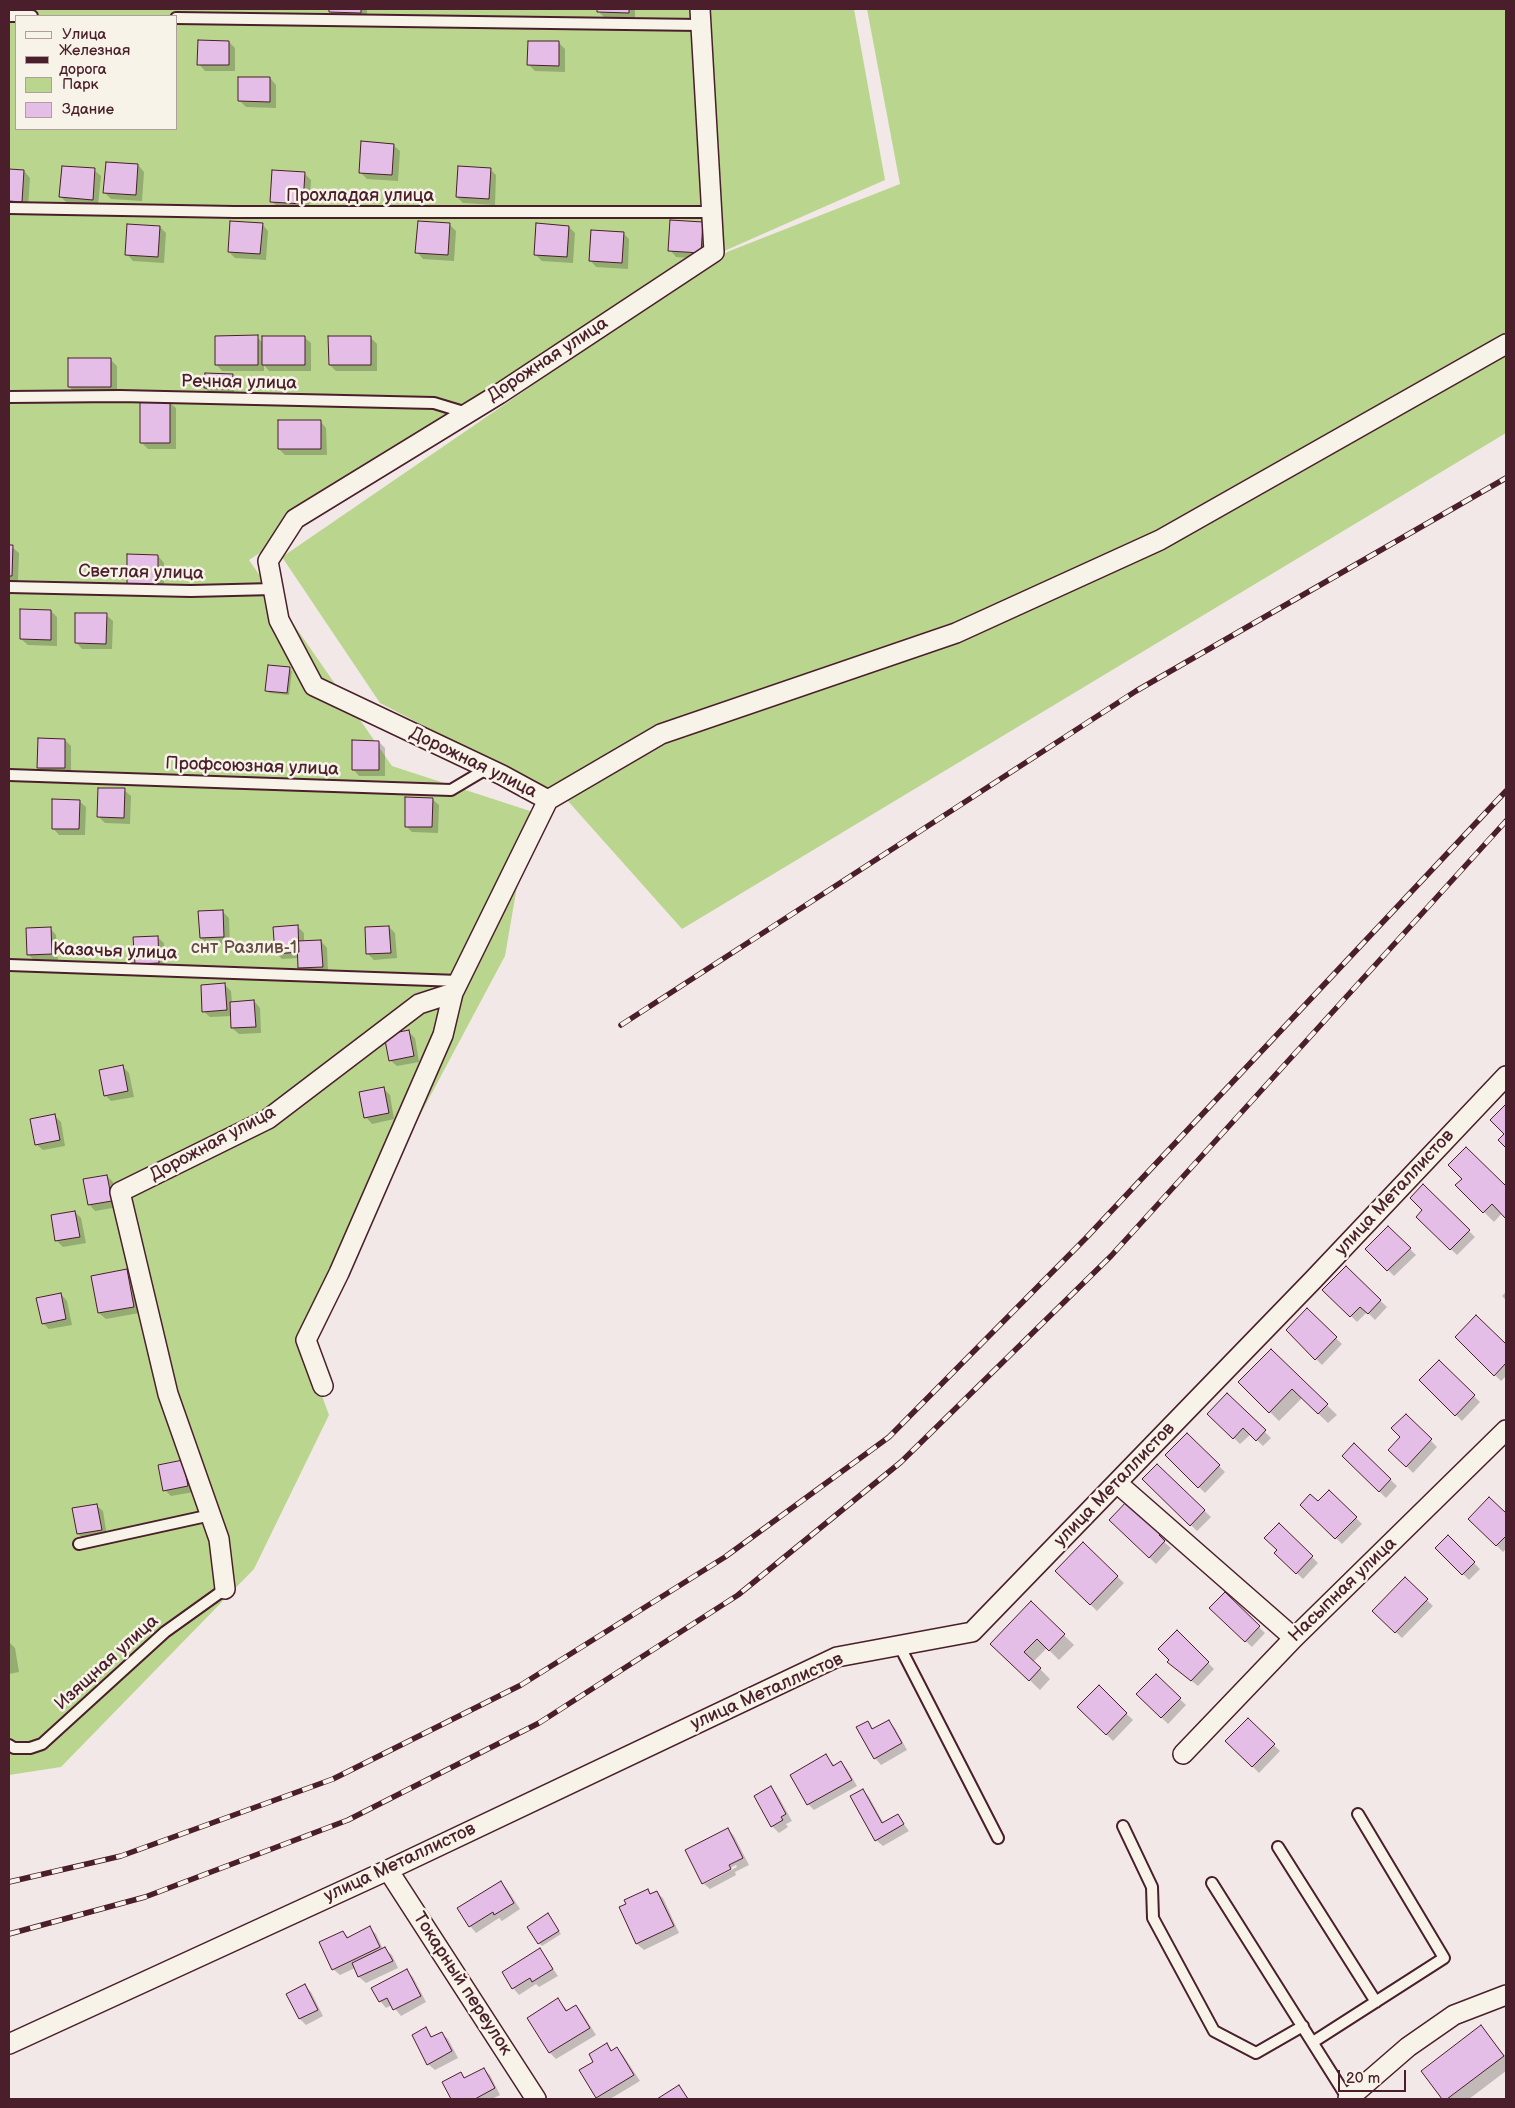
<!DOCTYPE html>
<html>
<head>
<meta charset="utf-8">
<style>
  body { margin:0 }
  #map { position:relative; width:1515px; height:2108px; overflow:hidden; background:#f3e8e8; font-family:"Balsamiq Sans",sans-serif }
  canvas { display:block }
  .frame { position:absolute; inset:0; border:10px solid #4a1f2b; pointer-events:none }
  .legend { position:absolute; left:15px; top:15px; width:162px; height:115px; box-sizing:border-box; background:#f7f3e8; border:1px solid #b29e9c; margin:0; padding:6px 9px; list-style:none; font-size:15px; color:#4a1f2b }
  .legend li { display:flex; align-items:center; gap:10px; height:25px }
  .legend b { width:25px; border:1px solid #b29e9c }
  .scale { position:absolute; left:1338px; top:2070px; width:68px; height:22px; box-sizing:border-box; border:2px solid #4a1f2b; border-top:0; padding-left:6px; font-size:15px; line-height:18px; white-space:nowrap; color:#4a1f2b; -webkit-text-stroke:4px #f7f3e8; paint-order:stroke }
</style>
</head>
<body>
<div id="map">
<canvas width="1515" height="2108"></canvas>
<div class="frame"></div>
<ul class="legend">
<li><b style="height:6px;background:#f7f3e8"></b>Улица</li>
<li><b style="height:6px;background:#4a1f2b"></b>Железная дорога</li>
<li><b style="height:14px;background:#bad68e"></b>Парк</li>
<li><b style="height:14px;background:#e5bee7"></b>Здание</li>
</ul>
<div class="scale">20 m</div>
</div>
<script>
const context = document.querySelector('canvas').getContext('2d');
context.lineJoin = 'round';
function paint(path, color) {
  context.fillStyle = color;
  context.fill(path, 'evenodd');
}
function shape(rows) {
  const path = new Path2D();
  for (const r of rows) {
    path.moveTo(r[0], r[1]);
    for (let i = 2; i < r.length; i += 2) path.lineTo(r[i], r[i + 1]);
  }
  return path;
}
function stroke(path, color, width, dash) {
  context.strokeStyle = color;
  context.lineWidth = width;
  context.lineCap = dash ? 'butt' : 'round';
  context.setLineDash(dash || []);
  context.stroke(path);
}
function label(font, color, halo, rows, align = 'center') {
  context.font = font + ' "Balsamiq Sans",sans-serif';
  context.lineWidth = 5;
  context.setLineDash([]);
  context.textBaseline = 'middle';
  context.strokeStyle = halo;
  context.fillStyle = color;
  for (const [text, x, y, turn = 0] of rows) {
    context.save();
    context.translate(x, y);
    context.rotate((+turn || 0) * Math.PI / 180);
    context.textAlign = isNaN(turn) ? turn : align;
    if (halo) context.strokeText(text, 0, 0);
    context.fillText(text, 0, 0);
    context.restore();
  }
}
const green = shape([
  [9,9,854,9,885,180,722,252,249,560,392,766,530,811,505,956,301,1338,329,1415,254,1569,61,1767,9,1775],
  [16,16,176,16,176,129,16,129],
  [867,9,1506,9,1506,433,682,929,567,800,380,703,282,557,727,252,900,184]
]);
const shadow = shape([
  [59,9,90,9,90,10],
  [330,9,367,9,367,19,337,18,330,12],
  [599,9,635,9,635,18,605,18,599,12],
  [229,42,235,48,235,71,205,71,199,64],
  [559,43,565,49,565,72,535,71,529,65],
  [270,78,276,85,276,108,246,107,240,101],
  [393,145,400,151,398,181,367,179,360,172],
  [138,165,144,172,142,201,111,199,105,193],
  [490,169,496,175,495,205,463,203,457,197],
  [94,170,101,176,98,205,67,203,61,197],
  [9,171,24,171,30,178,28,207,9,206],
  [305,174,311,180,309,210,278,207,271,201],
  [703,223,709,229,707,259,676,257,670,250],
  [262,224,268,231,266,260,235,258,229,252],
  [450,225,456,231,454,261,423,259,417,252],
  [160,227,166,233,164,263,133,261,127,254],
  [569,227,575,233,573,263,542,261,535,254],
  [623,233,629,239,628,269,596,267,590,260],
  [257,337,263,343,304,337,311,343,311,371,269,371,264,365,264,371,222,371,216,364],
  [370,337,377,344,377,371,336,371,330,365],
  [110,359,117,366,117,393,76,393,69,387],
  [232,375,235,378,234,392,208,391,205,388],
  [169,402,176,408,176,449,148,449,142,443],
  [320,421,326,428,327,455,285,455,279,449],
  [9,547,12,547,19,553,18,581,9,581],
  [158,556,164,563,164,591,134,591],
  [51,611,57,617,57,646,28,645,21,639],
  [106,615,113,621,112,649,82,649,76,642],
  [289,669,292,671,289,695,269,693,266,690],
  [65,740,71,746,71,774,45,774,39,767],
  [379,742,385,748,385,776,359,776,353,769],
  [124,790,131,796,130,824,105,823,99,817],
  [432,799,439,805,438,833,412,832,406,826],
  [79,801,86,807,85,835,59,835,53,828],
  [222,911,229,918,230,943,207,944,201,938],
  [298,927,304,933,304,942,321,941,327,948,328,973,306,974,299,968,299,958,282,959,276,953],
  [389,927,395,933,397,958,374,960,367,953],
  [50,928,56,935,58,960,35,961,29,955],
  [157,937,164,943,165,969,142,970,136,963],
  [225,985,231,991,232,1003,254,1001,260,1008,261,1033,239,1034,232,1028,232,1016,210,1017,203,1011],
  [408,1031,415,1038,419,1062,397,1066,390,1060],
  [123,1067,129,1073,134,1097,111,1101,105,1095],
  [383,1088,390,1095,394,1119,372,1124,366,1117],
  [54,1115,61,1122,65,1146,43,1150,36,1144],
  [1466,1149,1506,1188,1506,1217,1502,1213,1494,1222,1457,1185,1464,1179],
  [107,1176,113,1182,118,1207,95,1211,89,1204],
  [1423,1186,1475,1237,1457,1255,1418,1217,1424,1210],
  [75,1212,81,1218,86,1243,63,1247,57,1241],
  [1388,1227,1416,1255,1394,1276,1367,1249],
  [1346,1268,1387,1307,1375,1320,1367,1312,1357,1322,1324,1290],
  [126,1270,133,1277,139,1313,106,1319,99,1313,93,1277],
  [1506,1292,1506,1300,1502,1296],
  [61,1294,67,1301,72,1325,49,1329,43,1323],
  [1307,1310,1342,1344,1322,1365,1287,1330],
  [1476,1317,1506,1346,1506,1376,1501,1381,1456,1337],
  [1271,1350,1337,1415,1328,1423,1302,1398,1279,1421,1240,1382],
  [1439,1361,1480,1402,1462,1421,1420,1380],
  [1227,1395,1271,1438,1263,1446,1251,1434,1240,1444,1209,1414],
  [1406,1415,1437,1447,1413,1473,1390,1450,1402,1437],
  [1187,1435,1225,1472,1205,1493,1167,1455],
  [1354,1445,1397,1486,1386,1498,1343,1456],
  [183,1461,194,1492,171,1496,165,1490],
  [1157,1465,1211,1517,1197,1531,1144,1479],
  [1329,1491,1362,1524,1342,1544,1302,1505,1318,1503],
  [1489,1498,1506,1515,1506,1549,1503,1552,1470,1519],
  [1130,1500,1168,1538,1164,1542,1171,1548,1156,1564,1111,1520],
  [96,1505,103,1511,107,1536,85,1540,78,1534],
  [1279,1525,1318,1563,1303,1579,1276,1553,1279,1550],
  [1448,1537,1480,1569,1469,1580,1437,1548],
  [1083,1544,1124,1583,1097,1611,1056,1571],
  [1405,1579,1433,1606,1402,1638,1374,1611],
  [1225,1594,1265,1633,1252,1647,1211,1608],
  [1031,1603,1074,1645,1059,1660,1047,1648,1033,1662,1050,1679,1040,1690,992,1644],
  [1177,1632,1214,1669,1198,1686,1175,1668],
  [9,1642,15,1648,19,1672,9,1674],
  [1156,1676,1186,1705,1168,1724,1138,1694],
  [1099,1687,1133,1720,1113,1741,1079,1707],
  [1248,1720,1280,1751,1259,1773,1227,1741],
  [888,1721,895,1728,907,1750,881,1765,875,1758,858,1728,867,1723,874,1729],
  [826,1756,835,1766,841,1763,847,1769,857,1786,814,1810,808,1804],
  [771,1787,777,1794,792,1821,786,1824,788,1827,779,1833,772,1826,756,1796],
  [863,1790,869,1797,884,1824,898,1816,909,1831,883,1846,876,1840],
  [728,1829,734,1836,749,1865,735,1872,736,1875,710,1889,704,1884,737,1867,736,1865,704,1882,704,1883,686,1851],
  [501,1882,507,1889,520,1909,502,1921,499,1918,476,1933,470,1926],
  [648,1891,651,1894,656,1892,663,1898,679,1933,644,1950,637,1944,621,1908],
  [548,1915,561,1934,542,1946,539,1943],
  [370,1928,376,1934,383,1949,385,1949,392,1955,398,1968,366,1983,359,1977,355,1968,340,1975,333,1969,343,1932,349,1938],
  [540,1950,558,1976,539,1987,536,1984,519,1995,513,1988],
  [407,1971,413,1977,426,2002,401,2016,392,2005,386,2008,380,2001],
  [305,1986,311,1992,323,2016,306,2025,300,2019,288,1994],
  [558,2000,568,2011,576,2006,582,2013,596,2035,556,2059,550,2053,529,2018],
  [1481,2027,1506,2057,1506,2071,1469,2099,1443,2099,1422,2072],
  [425,2029,433,2038,441,2033,448,2039,458,2058,435,2070,428,2064],
  [606,2045,613,2051,617,2049,623,2055,640,2081,610,2099,600,2099,597,2097,595,2062],
  [484,2069,490,2075,500,2095,492,2099,453,2099,444,2083,460,2074,466,2079],
  [679,2087,689,2099,659,2099]
]);
const building = shape([
  [329,9,361,9,361,13,329,12,329,9],
  [597,9,629,9,629,13,597,12,597,9],
  [198,40,229,41,229,65,197,65,198,40],
  [528,41,559,41,559,66,527,65,528,41],
  [238,77,270,77,270,102,238,101,238,77],
  [361,141,394,144,392,175,359,173,361,141],
  [106,162,138,164,136,195,103,193,106,162],
  [62,166,95,168,93,200,59,197,62,166],
  [458,166,491,168,489,199,456,197,458,166],
  [9,169,24,170,22,202,9,201,9,169],
  [272,170,305,172,303,204,270,202,272,170],
  [670,220,703,222,701,253,668,251,670,220],
  [230,221,263,223,260,254,228,252,230,221],
  [418,221,450,223,448,255,415,253,418,221],
  [536,223,569,226,567,257,534,255,536,223],
  [127,224,160,226,158,257,125,255,127,224],
  [591,230,624,232,622,263,589,261,591,230],
  [258,335,258,365,215,365,215,336,258,335],
  [262,336,305,336,305,365,262,365,262,336],
  [328,336,371,336,371,365,329,365,328,336],
  [68,358,111,358,111,387,68,387,68,358],
  [205,373,233,374,232,389,204,388,205,373],
  [140,401,170,401,170,443,140,443,140,401],
  [278,420,321,420,321,449,278,449,278,420],
  [9,545,13,545,12,576,9,576,9,545],
  [127,554,158,555,158,585,127,585,127,554],
  [20,609,51,610,51,640,20,639,20,609],
  [75,613,107,613,106,644,75,643,75,613],
  [268,665,290,667,287,693,265,691,268,665],
  [38,738,65,739,65,768,37,768,38,738],
  [352,740,379,741,379,770,352,770,352,740],
  [98,788,125,788,124,818,97,817,98,788],
  [405,797,433,798,432,827,405,827,405,797],
  [52,799,80,800,79,829,52,829,52,799],
  [223,910,224,937,200,938,198,911,223,910],
  [298,925,299,952,275,954,273,927,298,925],
  [389,926,391,953,366,954,365,927,389,926],
  [51,927,52,954,27,955,26,928,51,927],
  [158,936,159,963,135,964,133,937,158,936],
  [321,940,323,967,298,968,297,941,321,940],
  [225,983,227,1010,202,1012,201,985,225,983],
  [254,1000,256,1027,231,1028,230,1002,254,1000],
  [409,1030,414,1056,389,1061,384,1035,409,1030],
  [123,1065,128,1091,104,1096,99,1070,123,1065],
  [384,1087,389,1113,364,1118,359,1092,384,1087],
  [1506,1104,1506,1148,1498,1140,1504,1134,1490,1120,1506,1104],
  [55,1114,60,1140,35,1145,30,1119,55,1114],
  [1466,1147,1506,1186,1506,1219,1492,1204,1483,1213,1455,1185,1462,1179,1448,1165,1466,1147],
  [107,1175,112,1201,88,1205,83,1179,107,1175],
  [1423,1184,1470,1230,1450,1250,1416,1217,1422,1210,1410,1198,1423,1184],
  [75,1211,80,1237,55,1241,51,1215,75,1211],
  [1388,1226,1411,1248,1387,1271,1365,1249,1388,1226],
  [1346,1266,1381,1300,1368,1314,1360,1307,1350,1317,1322,1290,1346,1266],
  [127,1269,134,1307,98,1313,91,1276,127,1269],
  [61,1293,66,1319,42,1324,36,1298,61,1293],
  [1307,1308,1337,1337,1315,1360,1286,1330,1307,1308],
  [1476,1315,1506,1344,1506,1363,1494,1376,1455,1337,1476,1315],
  [1271,1349,1328,1404,1318,1414,1292,1389,1269,1413,1238,1382,1271,1349],
  [1439,1360,1475,1395,1455,1416,1419,1380,1439,1360],
  [1227,1393,1266,1430,1256,1441,1243,1428,1233,1439,1207,1414,1227,1393],
  [1406,1414,1432,1439,1406,1467,1388,1450,1400,1437,1391,1428,1406,1414],
  [1187,1433,1220,1465,1198,1488,1165,1455,1187,1433],
  [1354,1443,1391,1479,1379,1492,1342,1456,1354,1443],
  [183,1460,188,1486,163,1491,158,1465,183,1460],
  [1157,1464,1205,1510,1190,1526,1142,1479,1157,1464],
  [1329,1490,1357,1517,1335,1539,1300,1505,1310,1494,1318,1501,1329,1490],
  [1489,1497,1506,1513,1506,1536,1496,1546,1468,1519,1489,1497],
  [1130,1498,1163,1531,1159,1535,1165,1541,1149,1558,1109,1520,1130,1498],
  [97,1504,102,1530,77,1534,72,1508,97,1504],
  [1279,1523,1313,1556,1296,1574,1274,1553,1277,1550,1264,1538,1279,1523],
  [1448,1535,1475,1562,1462,1575,1435,1548,1448,1535],
  [1083,1542,1118,1576,1090,1605,1055,1571,1083,1542],
  [1405,1577,1428,1599,1395,1633,1372,1611,1405,1577],
  [1225,1592,1260,1626,1245,1642,1209,1608,1225,1592],
  [1031,1601,1065,1634,1049,1651,1037,1639,1024,1652,1041,1668,1029,1681,990,1644,1031,1601],
  [1177,1630,1209,1662,1191,1681,1167,1662,1169,1660,1158,1649,1177,1630],
  [1156,1674,1181,1698,1161,1718,1136,1694,1156,1674],
  [1099,1685,1127,1713,1106,1735,1077,1707,1099,1685],
  [1248,1718,1275,1744,1252,1767,1225,1741,1248,1718],
  [889,1720,902,1743,874,1759,856,1727,868,1721,872,1729,889,1720],
  [826,1754,833,1766,841,1761,852,1780,807,1805,790,1775,826,1754],
  [771,1786,786,1814,781,1817,783,1820,771,1827,754,1796,771,1786],
  [863,1789,882,1823,898,1814,904,1824,875,1841,850,1796,863,1789],
  [728,1828,743,1858,729,1865,731,1869,702,1884,685,1850,728,1828],
  [501,1881,514,1903,494,1915,493,1912,469,1927,457,1908,501,1881],
  [648,1889,650,1894,657,1891,674,1926,636,1944,619,1907,626,1904,624,1900,648,1889],
  [548,1913,559,1931,538,1944,527,1927,548,1913],
  [370,1926,380,1947,332,1970,319,1942,343,1931,347,1938,370,1926],
  [385,1947,393,1961,358,1977,352,1963,385,1947],
  [540,1948,553,1969,532,1982,530,1978,512,1989,502,1972,540,1948],
  [407,1969,421,1996,393,2010,387,1998,379,2002,371,1988,407,1969],
  [305,1984,318,2010,299,2019,286,1994,305,1984],
  [558,1998,566,2011,576,2005,590,2028,549,2053,527,2018,558,1998],
  [1481,2025,1504,2056,1447,2099,1442,2099,1421,2071,1481,2025],
  [426,2027,431,2037,442,2032,452,2051,427,2065,412,2035,426,2027],
  [607,2043,611,2051,617,2047,634,2075,596,2098,579,2070,593,2062,589,2054,607,2043],
  [484,2068,495,2088,475,2099,451,2099,442,2082,461,2072,464,2078,484,2068],
  [679,2085,688,2099,657,2099,679,2085]
]);
const service = shape([
  [9,16,32,16],
  [176,18,700,25],
  [9,208,234,212,712,212],
  [9,397,120,396,434,403,467,413],
  [9,587,191,591,274,589],
  [9,775,451,790,488,768],
  [9,965,459,981],
  [79,1544,211,1515],
  [899,1645,998,1838],
  [9,1745,14,1748,30,1748,42,1744,165,1632,225,1589],
  [1123,1826,1152,1887,1153,1918,1214,2031,1256,2053,1303,2026],
  [1278,1847,1376,2002],
  [1212,1883,1348,2099],
  [1313,2042,1444,1958,1358,1814]
]);
const minor = shape([
  [548,800,661,734,956,633,1160,540,1506,344],
  [323,1386,306,1340,339,1273,443,1035,453,993],
  [1117,1483,1294,1638],
  [225,1589,219,1539,168,1394,120,1192,268,1119,419,1004,453,993,548,800,502,775,314,686,279,620,268,561,295,519,499,394,714,252,700,9],
  [1183,1754,1294,1638,1506,1430],
  [388,1870,536,2099],
  [9,2044,388,1870,837,1657,972,1632,1313,1280,1506,1076],
  [1348,2099,1408,2047,1454,2015,1506,1995]
]);
const rail = shape([
  [621,1025,1136,691,1506,478],
  [9,1882,121,1856,333,1779,521,1685,725,1557,889,1437,1086,1238,1506,791],
  [9,1934,145,1897,348,1820,539,1723,738,1595,901,1462,1111,1256,1506,821]
]);
const streetNames = [
  ["Прохладая улица",360,196],
  ["Дорожная улица",548,360,-33],
  ["Речная улица",239,383,1],
  ["Светлая улица",141,573,1],
  ["Дорожная улица",473,763,26],
  ["Профсоюзная улица",252,767,2],
  ["Казачья улица",115,952,2],
  ["Дорожная улица",213,1144,-28],
  ["улица Металлистов",1395,1193,-47],
  ["улица Металлистов",1115,1485,-46],
  ["Насыпная улица",1343,1590,-44],
  ["Изящная улица",107,1663,-42],
  ["улица Металлистов",767,1692,-24],
  ["улица Металлистов",400,1863,-25],
  ["Токарный переулок",462,1984,57]
];
const parkNames = [
  ["снт Разлив-1",244,948]
];
paint(green, '#bad68e');
paint(shadow, '#0003');
paint(building, '#e5bee7');
stroke(building, '#4a1f2b', 1);
stroke(service, '#4a1f2b', 14);
stroke(minor, '#4a1f2b', 22);
stroke(service, '#f7f3e8', 10);
stroke(minor, '#f7f3e8', 19);
stroke(rail, '#4a1f2b', 5.5);
stroke(rail, '#f7f3e8', 4, [11]);
label('18px', '#4a1f2b', '#f7f3e8', streetNames);
label('18px', '#664d44', '#f7f3e8', parkNames);
</script>
</body>
</html>
